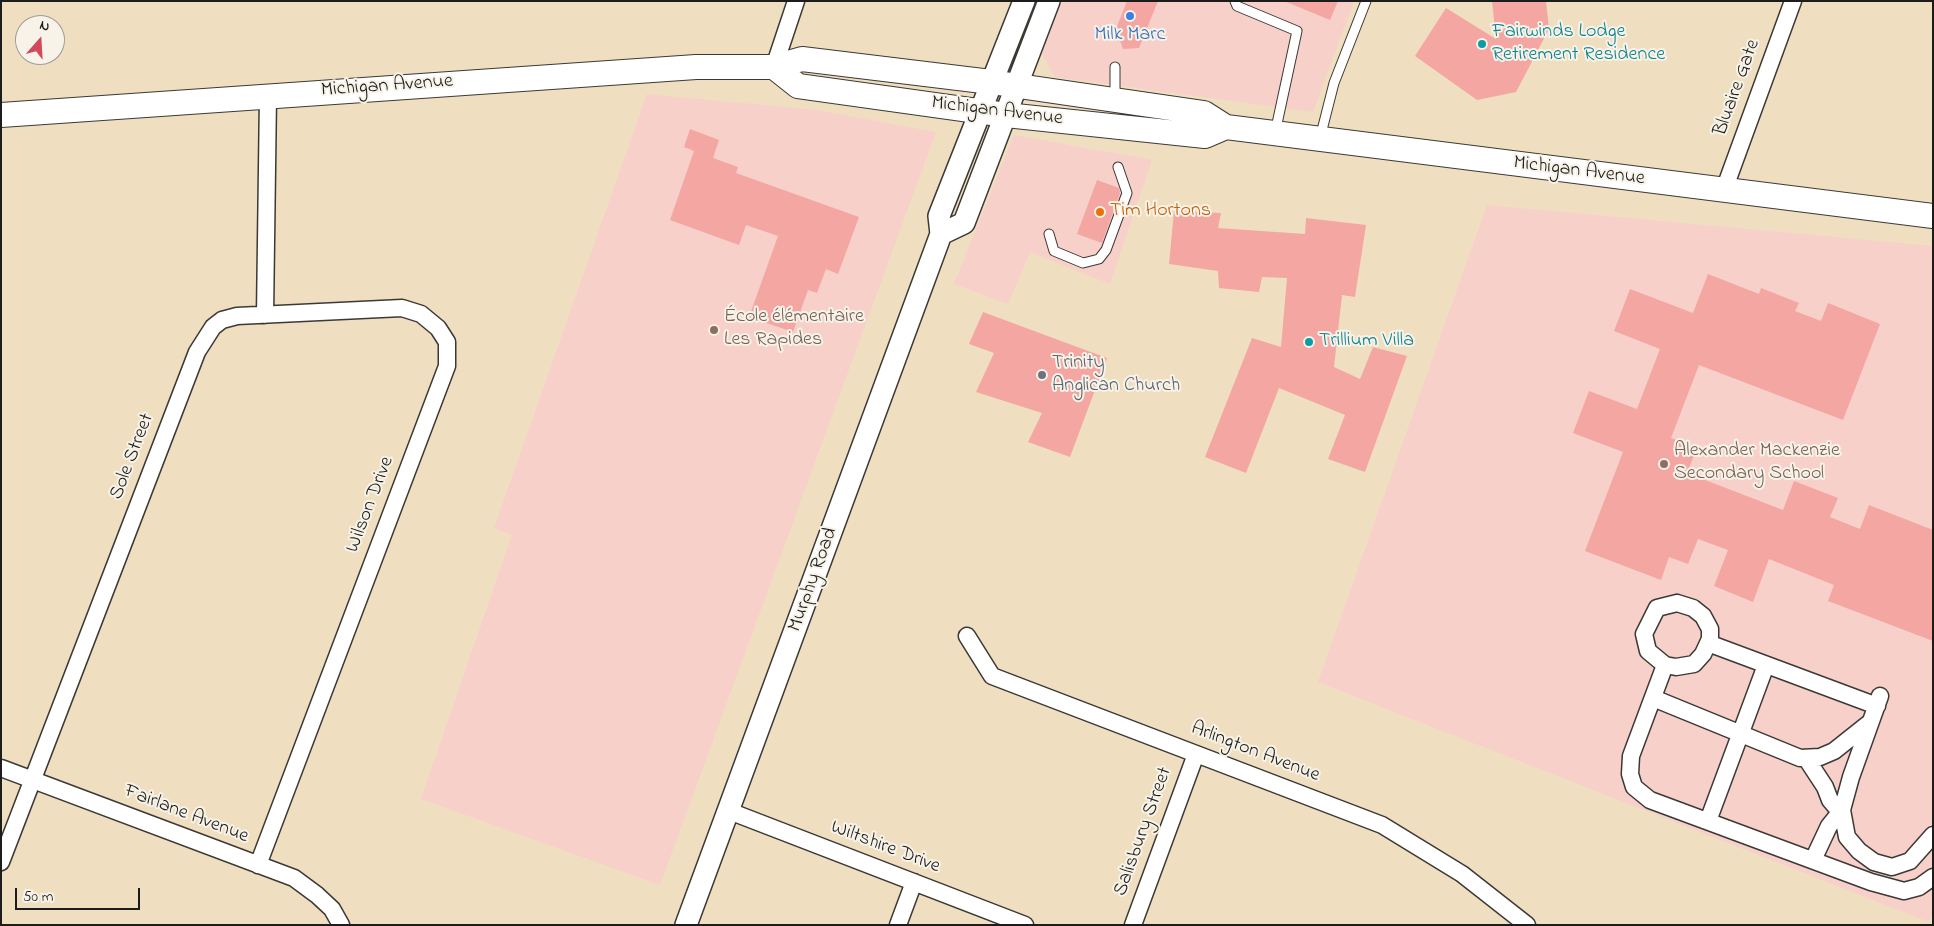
<!DOCTYPE html>
<html>
<head>
<meta charset="utf-8">
<style>
  body { margin:0 }
  #map { position:relative; width:1934px; height:926px; overflow:hidden; background:#efdfc0; font-family:"Indie Flower",sans-serif }
  canvas { display:block }
  .frame { position:absolute; inset:0; border:2px solid #1c1c1c; pointer-events:none }
  .north { position:absolute; left:15px; top:15px; width:50px; height:50px; box-sizing:border-box; background:#f7f3e8; border:1px solid #9f9d96; border-radius:50%; rotate:19deg; font-size:14px; font-weight:700; line-height:20px; text-align:center; color:#1c1c1c }
  .north::after { content:''; display:block; margin:auto; width:18px; height:22px; background:#d1495b; clip-path:polygon(50% 0,100% 100%,50% 72%,0 100%) }
  .scale { position:absolute; left:15px; top:888px; width:125px; height:22px; box-sizing:border-box; border:2px solid #1c1c1c; border-top:0; padding-left:6px; font-size:15px; line-height:18px; white-space:nowrap; color:#1c1c1c; -webkit-text-stroke:4px #f7f3e8; paint-order:stroke }
</style>
</head>
<body>
<div id="map">
<canvas width="1934" height="926"></canvas>
<div class="frame"></div>
<div class="north">N</div>
<div class="scale">50 m</div>
</div>
<script>
const context = document.querySelector('canvas').getContext('2d');
context.lineJoin = 'round';
function paint(path, color) {
  context.fillStyle = color;
  context.fill(path, 'evenodd');
}
function shape(rows) {
  const path = new Path2D();
  for (const r of rows) {
    path.moveTo(r[0], r[1]);
    for (let i = 2; i < r.length; i += 2) path.lineTo(r[i], r[i + 1]);
  }
  return path;
}
function stroke(path, color, width, dash) {
  context.strokeStyle = color;
  context.lineWidth = width;
  context.lineCap = dash ? 'butt' : 'round';
  context.setLineDash(dash || []);
  context.stroke(path);
}
function label(font, color, halo, rows, align = 'center') {
  context.font = font + ' "Indie Flower",sans-serif';
  context.lineWidth = 4;
  context.setLineDash([]);
  context.textBaseline = 'middle';
  context.strokeStyle = halo;
  context.fillStyle = color;
  for (const [text, x, y, turn = 0] of rows) {
    context.save();
    context.translate(x, y);
    context.rotate((+turn || 0) * Math.PI / 180);
    context.textAlign = isNaN(turn) ? turn : align;
    if (halo) context.strokeText(text, 0, 0);
    context.fillText(text, 0, 0);
    context.restore();
  }
}
const built = shape([
  [1061,1,1354,1,1313,112,1055,77,1042,54],
  [647,94,816,110,936,132,660,885,421,799,512,535,494,528],
  [1014,135,1152,160,1110,284,1030,252,1008,304,954,284],
  [1487,205,1933,246,1933,913,1929,922,1318,682]
]);
const building = shape([
  [1127,1,1158,1,1139,48,1123,49,1116,29],
  [1284,1,1338,1,1330,20],
  [1492,1,1546,1,1549,29,1516,92,1477,100,1415,56,1446,8,1496,39],
  [690,129,719,140,713,158,738,167,736,173,859,217,838,274,826,269,817,293,808,290,793,332,749,317,778,236,746,225,739,245,670,220,694,151,684,147],
  [1097,180,1119,188,1120,193,1102,243,1077,234],
  [1174,211,1221,213,1218,228,1305,234,1306,218,1366,225,1355,297,1342,295,1334,367,1360,379,1373,347,1407,356,1365,472,1328,459,1345,415,1279,388,1246,473,1205,457,1252,338,1281,347,1287,278,1262,277,1259,292,1219,288,1218,271,1169,264],
  [1708,274,1759,294,1761,288,1799,303,1795,311,1821,321,1828,303,1880,324,1843,420,1699,365,1671,438,1697,448,1687,473,1783,510,1794,481,1838,498,1830,517,1860,529,1869,505,1933,530,1933,641,1828,601,1834,585,1769,559,1753,602,1714,586,1728,550,1698,539,1688,564,1669,557,1661,580,1585,551,1623,452,1573,433,1589,391,1637,409,1660,349,1614,331,1630,289,1693,313],
  [983,312,1107,358,1070,457,1028,442,1042,413,976,392,994,353,969,344]
]);
const service = shape([
  [1235,1,1237,6,1297,31,1275,133],
  [1115,67,1115,100],
  [1320,138,1334,83,1366,1],
  [1049,234,1054,251,1083,263,1099,259,1106,250,1127,193,1118,167]
]);
const minor = shape([
  [774,67,796,1],
  [1724,190,1793,1],
  [265,315,268,95],
  [1677,603,1693,608,1703,616,1710,629,1710,639,1703,654,1694,664,1676,667,1665,665,1648,651,1644,634,1657,608,1677,603],
  [967,636,992,676,1382,825,1462,874,1527,925],
  [1708,643,1877,706],
  [1665,665,1631,756,1630,774,1634,787,1650,800,1871,882,1904,891,1919,887,1933,877],
  [1880,696,1851,777,1842,810,1847,837,1859,851,1874,862,1892,867,1910,861,1933,835],
  [1653,698,1800,758,1820,757,1834,751,1868,724],
  [1806,758,1825,787,1830,800,1836,807,1842,810,1829,826,1813,860],
  [1,768,294,878,317,895,332,909,341,925],
  [729,811,1025,925],
  [1708,821,1766,665],
  [1,862,197,352,213,327,222,320,237,316,402,308,421,314,438,328,447,342,447,366,258,865],
  [898,925,914,882],
  [1133,925,1196,754]
]);
const tertiary = shape([
  [941,234,964,223,1049,1],
  [686,925,941,234,939,216,1024,1]
]);
const secondary = shape([
  [774,67,798,86,1006,115,1205,136,1226,127],
  [1,115,696,67,774,67,802,59,991,82,1204,113,1226,127,1933,216]
]);
const markers = [
  [1130,16,5,"#3f7fe0"],
  [1482,44,5,"#0f9aa8"],
  [1100,212,5,"#e8710a"],
  [714,330,5,"#8d6e63"],
  [1309,342,5,"#0f9aa8"],
  [1042,375,5,"#6b7280"],
  [1664,464,5,"#8d6e63"]
];
const cultureNames = [
  ["Fairwinds Lodge",1492,33],
  ["Retirement Residence",1492,56],
  ["Trillium Villa",1319,342]
];
const shopNames = [
  ["Milk Marc",1130,36]
];
const streetNames = [
  ["Michigan Avenue",387,87,-4],
  ["Bluaire Gate",1738,88,-70],
  ["Michigan Avenue",997,112,7],
  ["Michigan Avenue",1579,172,7],
  ["Sole Street",133,457,-69],
  ["Wilson Drive",371,505,-69],
  ["Murphy Road",814,580,-70],
  ["Arlington Avenue",1255,753,21],
  ["Fairlane Avenue",186,815,21],
  ["Salisbury Street",1144,832,-70],
  ["Wiltshire Drive",885,848,21]
];
const foodNames = [
  ["Tim Hortons",1110,212]
];
const educationNames = [
  ["École élémentaire",724,318],
  ["Les Rapides",724,341],
  ["Alexander Mackenzie",1674,452],
  ["Secondary School",1674,475]
];
const worshipNames = [
  ["Trinity",1052,364],
  ["Anglican Church",1052,387]
];
paint(built, '#f7d0ca');
paint(building, '#f4a6a2');
stroke(service, '#3c3935', 11);
stroke(minor, '#3c3935', 19);
stroke(tertiary, '#3c3935', 24);
stroke(secondary, '#3c3935', 26);
stroke(service, '#fff', 9);
stroke(minor, '#fff', 16);
stroke(tertiary, '#fff', 21);
stroke(secondary, '#fff', 24);
for (const [x, y, r, color] of markers) {
  const dot = new Path2D();
  dot.arc(x, y, r, 0, 2 * Math.PI);
  context.fillStyle = color;
  context.fill(dot);
  stroke(dot, '#f7f3e8', 2);
}
label('20px', '#0d838f', '#f7f3e8', cultureNames, 'left');
label('20px', '#366cbe', '#f7f3e8', shopNames);
label('20px', '#1c1c1c', '#f7f3e8', streetNames);
label('20px', '#c56008', '#f7f3e8', foodNames, 'left');
label('20px', '#785e54', '#f7f3e8', educationNames, 'left');
label('20px', '#5b616d', '#f7f3e8', worshipNames, 'left');
</script>
</body>
</html>
